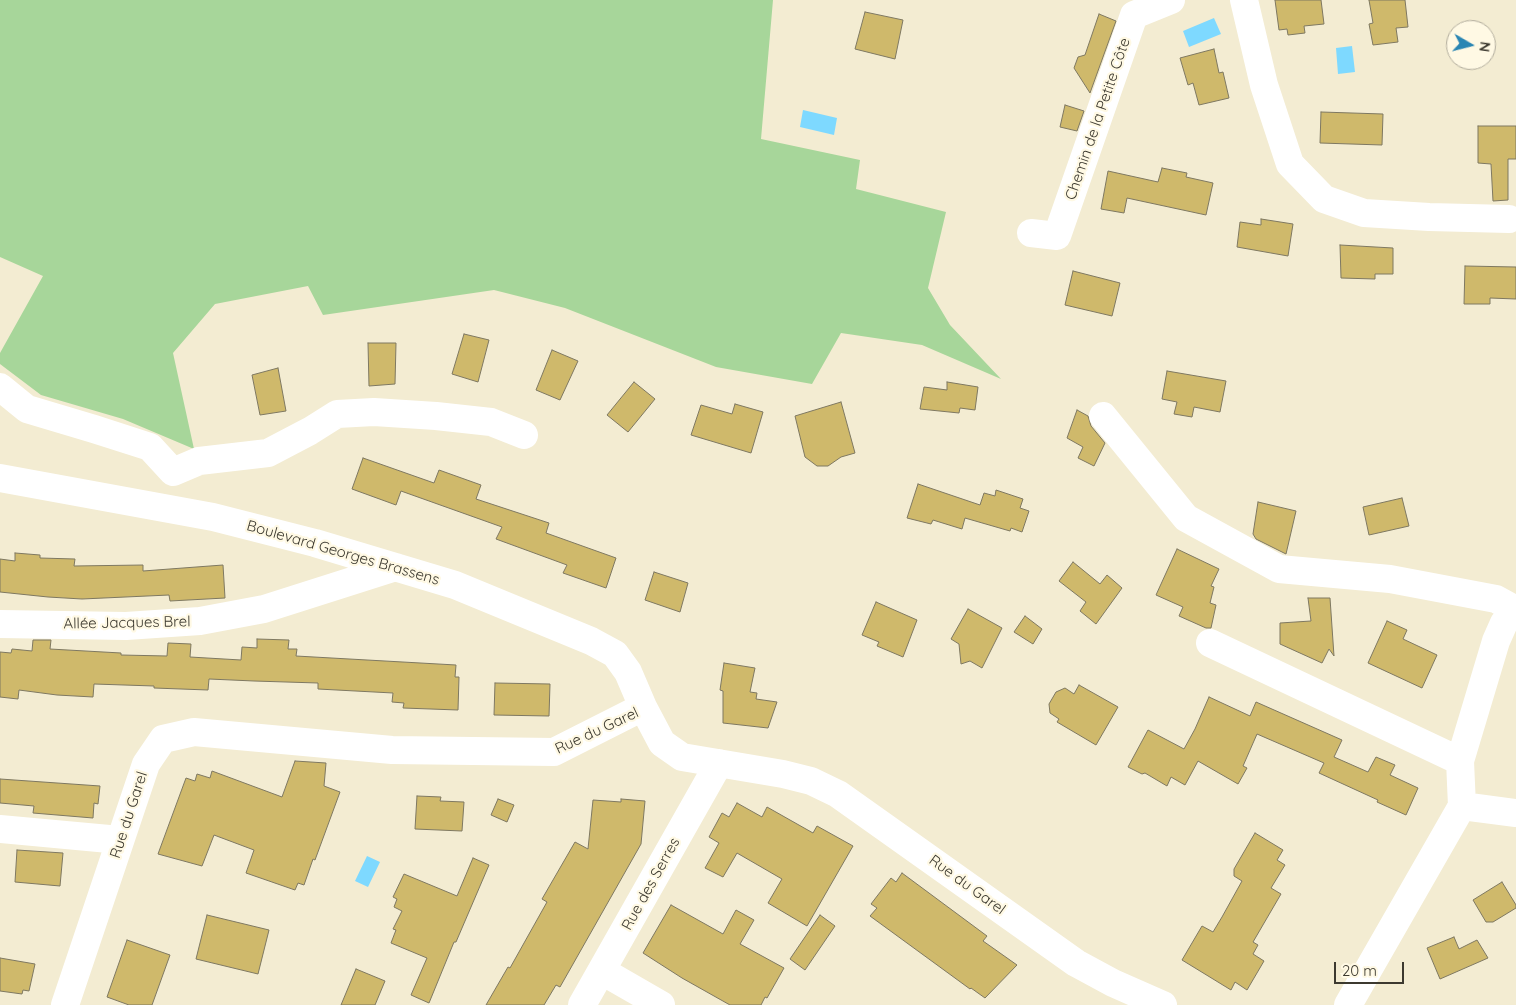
<!DOCTYPE html>
<html>
<head>
<meta charset="utf-8">
<style>
  body { margin:0 }
  #map { position:relative; width:1516px; height:1005px; overflow:hidden; background:#f3ecd2; font-family:Quicksand,sans-serif }
  canvas { display:block }
  .north { position:absolute; left:1446px; top:20px; width:50px; height:50px; box-sizing:border-box; background:#fff9e4; border:1px solid #b1ac9c; border-radius:50%; rotate:98deg; font-size:14px; font-weight:700; line-height:20px; text-align:center; color:#3c392f }
  .north::after { content:''; display:block; margin:auto; width:18px; height:22px; background:#2a86b3; clip-path:polygon(50% 0,100% 100%,50% 72%,0 100%) }
  .scale { position:absolute; left:1334px; top:962px; width:70px; height:22px; box-sizing:border-box; border:2px solid #3c392f; border-top:0; padding-left:6px; font-size:15px; line-height:18px; white-space:nowrap; color:#3c392f; -webkit-text-stroke:4px #fff9e4; paint-order:stroke }
</style>
</head>
<body>
<div id="map">
<canvas width="1516" height="1005"></canvas>
<div class="north">N</div>
<div class="scale">20 m</div>
</div>
<script>
const context = document.querySelector('canvas').getContext('2d');
context.lineJoin = 'round';
function paint(path, color) {
  context.fillStyle = color;
  context.fill(path, 'evenodd');
}
function shape(rows) {
  const path = new Path2D();
  for (const r of rows) {
    path.moveTo(r[0], r[1]);
    for (let i = 2; i < r.length; i += 2) path.lineTo(r[i], r[i + 1]);
  }
  return path;
}
function stroke(path, color, width, dash) {
  context.strokeStyle = color;
  context.lineWidth = width;
  context.lineCap = dash ? 'butt' : 'round';
  context.setLineDash(dash || []);
  context.stroke(path);
}
function label(font, color, halo, rows, align = 'center') {
  context.font = font + ' Quicksand,sans-serif';
  context.lineWidth = 4.5;
  context.setLineDash([]);
  context.textBaseline = 'middle';
  context.strokeStyle = halo;
  context.fillStyle = color;
  for (const [text, x, y, turn = 0] of rows) {
    context.save();
    context.translate(x, y);
    context.rotate((+turn || 0) * Math.PI / 180);
    context.textAlign = isNaN(turn) ? turn : align;
    if (halo) context.strokeText(text, 0, 0);
    context.fillText(text, 0, 0);
    context.restore();
  }
}
const green = shape([
  [0,0,773,0,761,139,860,160,856,189,946,212,928,288,950,325,1001,379,922,345,841,333,812,384,716,367,565,308,494,290,323,315,308,286,215,304,173,353,194,449,123,419,41,395,0,364,0,353,43,276,0,257]
]);
const water = shape([
  [1214,18,1221,34,1189,47,1183,31],
  [1352,46,1355,72,1338,74,1336,48],
  [803,110,837,118,834,135,800,127],
  [367,856,380,862,368,887,355,881]
]);
const building = shape([
  [1275,0,1321,0,1324,24,1304,26,1305,33,1288,35,1287,29,1279,30,1275,0],
  [1369,0,1405,0,1408,27,1396,28,1398,42,1373,45,1369,24,1373,23,1369,0],
  [865,12,903,20,895,59,855,49,865,12],
  [1099,14,1116,21,1090,93,1074,68,1078,57,1085,55,1099,14],
  [1214,49,1219,73,1223,72,1229,98,1199,105,1193,83,1188,85,1180,58,1214,49],
  [1065,105,1084,111,1077,131,1060,127,1065,105],
  [1321,112,1383,114,1382,145,1320,143,1321,112],
  [1478,126,1516,126,1516,159,1508,159,1508,200,1493,201,1491,164,1478,163,1478,126],
  [1162,168,1187,173,1186,177,1213,183,1206,215,1127,198,1124,213,1101,209,1108,171,1158,182,1162,168],
  [1261,219,1293,224,1288,256,1237,247,1240,222,1261,225,1261,219],
  [1340,245,1393,248,1393,274,1375,274,1375,279,1341,278,1340,245],
  [1465,266,1516,267,1516,299,1490,298,1490,304,1464,304,1465,266],
  [1073,271,1120,283,1112,316,1065,305,1073,271],
  [464,334,489,340,478,382,452,374,464,334],
  [368,343,396,343,395,384,369,386,368,343],
  [552,350,578,361,560,400,536,390,552,350],
  [278,368,286,411,260,415,252,375,278,368],
  [1167,371,1226,381,1220,412,1194,407,1192,417,1174,414,1177,402,1162,399,1167,371],
  [634,382,655,399,628,432,607,415,634,382],
  [947,382,978,387,975,410,960,408,959,413,920,409,924,387,947,390,947,382],
  [841,402,855,453,841,457,828,466,817,466,805,457,795,416,841,402],
  [735,404,763,412,751,453,691,435,701,405,732,414,735,404],
  [1077,410,1088,416,1091,426,1105,443,1094,466,1078,458,1083,447,1067,438,1077,410],
  [363,458,434,483,439,470,481,485,476,499,549,523,546,533,616,558,606,588,563,573,567,565,496,539,502,527,401,491,396,505,352,489,363,458],
  [918,484,980,505,984,493,995,496,996,490,1023,499,1020,508,1029,511,1022,532,1011,528,1010,531,965,518,962,529,933,520,931,524,907,518,918,484],
  [1402,498,1409,526,1369,535,1363,507,1402,498],
  [1258,502,1296,511,1286,554,1256,539,1253,534,1258,502],
  [1177,549,1219,569,1211,586,1214,587,1210,603,1216,605,1211,628,1206,628,1179,616,1183,607,1156,595,1177,549],
  [15,553,40,555,40,558,75,559,74,566,143,565,143,571,223,565,225,598,170,601,169,595,82,599,48,597,0,592,0,559,15,561,15,553],
  [1073,562,1100,584,1107,575,1122,588,1096,624,1080,611,1086,602,1059,581,1073,562],
  [654,572,688,583,680,612,645,600,654,572],
  [1308,598,1330,598,1334,656,1329,649,1322,663,1280,644,1280,623,1311,621,1308,598],
  [876,602,917,620,903,657,877,646,879,642,862,635,876,602],
  [968,609,1002,628,982,668,970,661,961,664,959,644,951,639,968,609],
  [1025,616,1042,629,1033,644,1014,632,1025,616],
  [1387,621,1407,630,1403,639,1437,655,1422,688,1368,663,1387,621],
  [257,639,289,640,288,649,297,649,296,656,456,665,455,677,459,677,458,710,403,708,404,703,392,702,393,693,318,689,318,683,254,681,209,679,208,690,154,688,154,686,94,684,93,697,57,695,19,690,18,699,0,697,0,652,11,653,12,649,32,651,33,640,51,640,50,649,121,653,121,655,167,656,168,643,191,644,190,657,241,660,242,647,257,648,257,639],
  [724,663,755,668,750,692,757,693,756,699,777,702,768,728,723,723,723,691,720,690,724,663],
  [495,683,550,684,549,716,494,715,495,683],
  [1079,685,1118,707,1096,745,1057,722,1059,719,1050,713,1049,704,1056,692,1065,688,1074,694,1079,685],
  [1209,697,1250,716,1256,702,1342,740,1334,757,1368,772,1376,757,1395,765,1390,775,1418,788,1406,815,1377,802,1378,800,1319,773,1324,763,1257,734,1243,766,1247,768,1238,784,1198,761,1185,785,1171,777,1167,786,1145,773,1142,774,1128,767,1148,730,1184,749,1195,729,1209,697],
  [295,761,326,763,324,786,340,792,315,860,313,859,304,885,298,883,295,890,246,873,254,850,214,835,202,866,158,854,186,778,195,781,197,774,210,778,212,771,282,797,295,761],
  [0,779,100,786,98,804,94,803,93,818,33,813,34,806,0,803,0,779],
  [417,796,441,797,440,801,464,802,462,831,415,829,417,796],
  [498,799,514,805,507,822,491,815,498,799],
  [621,799,645,801,641,844,560,987,556,985,544,1005,486,1005,508,967,510,968,547,902,542,899,575,842,588,849,593,800,621,802,621,799],
  [737,803,762,817,767,807,813,833,817,826,853,846,807,926,768,903,782,879,737,853,723,877,705,868,719,843,709,837,722,813,729,817,737,803],
  [1255,833,1283,850,1277,860,1285,865,1271,888,1281,894,1253,942,1258,945,1253,954,1264,961,1247,990,1235,982,1231,990,1182,960,1202,926,1213,932,1222,917,1242,881,1234,876,1234,869,1255,833],
  [17,850,63,853,60,886,15,882,17,850],
  [473,858,489,865,456,942,454,942,429,1003,411,995,427,958,391,943,396,930,393,929,402,911,394,907,397,899,393,897,404,874,457,896,473,858],
  [902,873,987,936,983,941,1017,965,985,998,971,988,970,989,870,916,877,908,871,904,891,878,896,882,902,873],
  [1502,882,1516,905,1516,908,1493,922,1486,922,1473,900,1502,882],
  [671,905,723,934,736,910,754,920,740,944,784,968,767,998,765,997,761,1005,730,1005,682,978,643,953,671,905],
  [207,915,269,930,258,974,196,959,207,915],
  [820,915,835,926,805,970,790,959,820,915],
  [1454,937,1459,949,1477,940,1488,958,1440,979,1427,948,1454,937],
  [127,940,170,955,152,1005,129,1005,107,997,127,940],
  [0,958,35,964,29,991,23,990,22,994,0,991,0,958],
  [356,969,385,981,375,1005,341,1005,356,969]
]);
const minor = shape([
  [1244,0,1264,85,1290,164,1324,199,1364,213,1429,217,1509,219],
  [1031,233,1057,236,1134,15,1171,0],
  [0,387,27,409,94,429,150,447,173,472,199,461,268,453,310,431,337,414,374,412,436,416,491,422,524,435],
  [1103,416,1186,518,1279,569,1390,579,1496,599,1516,610],
  [0,478,213,517,315,543,455,585,591,641,615,654,628,672,643,707,662,743,682,757,783,774,811,781,838,794,1076,963,1113,983,1163,1005],
  [0,624,126,626,200,621,264,609,396,567],
  [1210,643,1460,761],
  [1462,806,1516,813],
  [0,829,120,840],
  [602,971,661,1005],
  [65,1005,146,764,163,739,194,732,392,750,554,752,643,707],
  [582,1005,719,763],
  [1348,1005,1462,806,1460,761,1496,641,1504,623,1516,612]
]);
const streetNames = [
  ["Chemin de la Petite Côte",1098,119,-71],
  ["Boulevard Georges Brassens",343,553,16],
  ["Allée Jacques Brel",127,623,-1],
  ["Rue du Garel",597,731,-25],
  ["Rue du Garel",129,815,-72],
  ["Rue des Serres",651,884,-61],
  ["Rue du Garel",967,885,36]
];
paint(green, '#a7d69a');
paint(water, '#7ed9ff');
paint(building, '#cfb96b');
stroke(building, '#7e7861', 1);
stroke(minor, '#fff', 28);
label('15px', '#3c392f', '#fff9e4', streetNames);
</script>
</body>
</html>
